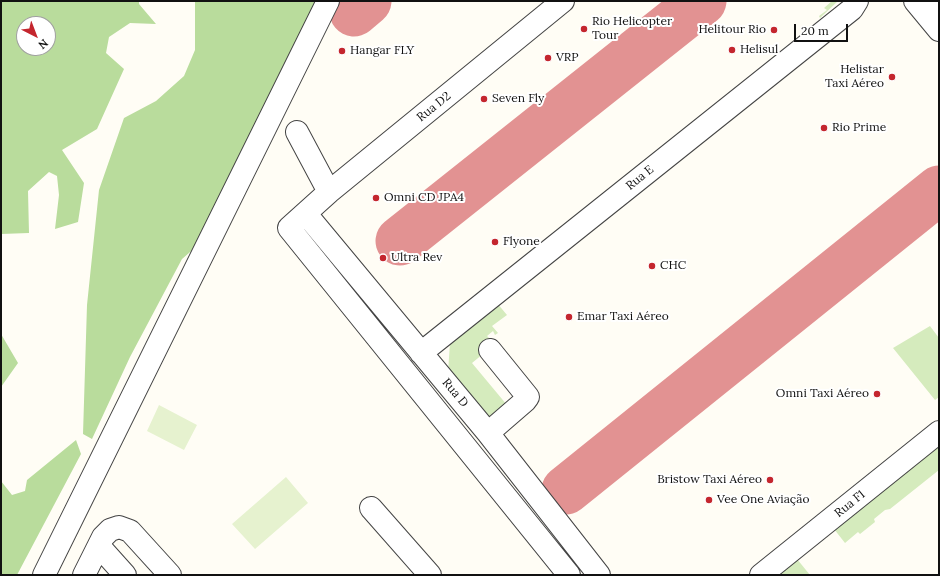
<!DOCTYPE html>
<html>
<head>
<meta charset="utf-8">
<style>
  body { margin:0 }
  #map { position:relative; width:940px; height:576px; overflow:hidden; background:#fffdf5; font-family:Lora,serif }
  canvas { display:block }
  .frame { position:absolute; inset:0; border:2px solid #111; pointer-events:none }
  .north { position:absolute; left:16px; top:16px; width:40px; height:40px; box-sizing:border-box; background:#fff; border:1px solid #a0a0a0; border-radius:50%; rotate:138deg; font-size:11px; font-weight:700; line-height:16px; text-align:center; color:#111 }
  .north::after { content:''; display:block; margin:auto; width:14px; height:18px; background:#c4262e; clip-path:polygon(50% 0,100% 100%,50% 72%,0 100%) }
  .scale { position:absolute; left:794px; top:24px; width:54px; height:18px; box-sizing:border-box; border:2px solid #111; border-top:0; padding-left:5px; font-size:12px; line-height:14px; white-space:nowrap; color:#111; -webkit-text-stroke:3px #fff; paint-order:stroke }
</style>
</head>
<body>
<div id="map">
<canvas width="940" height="576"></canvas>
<div class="frame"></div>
<div class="north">N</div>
<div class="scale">20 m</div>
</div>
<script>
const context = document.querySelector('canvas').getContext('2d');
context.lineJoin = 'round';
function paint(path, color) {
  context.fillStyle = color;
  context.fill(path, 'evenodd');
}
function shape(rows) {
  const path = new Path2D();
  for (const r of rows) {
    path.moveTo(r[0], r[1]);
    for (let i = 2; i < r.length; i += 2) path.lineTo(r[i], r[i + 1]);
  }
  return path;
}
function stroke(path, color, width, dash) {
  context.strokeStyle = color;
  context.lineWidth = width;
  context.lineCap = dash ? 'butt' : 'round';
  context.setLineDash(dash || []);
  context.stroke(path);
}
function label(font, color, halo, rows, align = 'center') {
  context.font = font + ' Lora,serif';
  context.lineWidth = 4;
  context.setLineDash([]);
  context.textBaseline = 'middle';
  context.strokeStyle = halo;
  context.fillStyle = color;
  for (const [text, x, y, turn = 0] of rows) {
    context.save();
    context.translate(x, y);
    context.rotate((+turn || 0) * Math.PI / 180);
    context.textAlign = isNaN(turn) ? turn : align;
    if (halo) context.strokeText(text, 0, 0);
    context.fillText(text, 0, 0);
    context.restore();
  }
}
const green = shape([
  [832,1,838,1,820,18,819,16,827,10,824,8],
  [497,303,507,315,492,326,498,333,495,335,493,331,487,336,491,340,483,354,472,363,507,405,488,423,448,373,450,342],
  [930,326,939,338,939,397,935,400,893,348],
  [939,445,939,470,890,509,885,510,874,519,875,522,860,534,858,532,845,543,834,529],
  [797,559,810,575,778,575]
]);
const forest = shape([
  [1,1,139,1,139,4,156,24,130,23,109,37,106,53,124,69,97,129,62,150,84,183,78,222,55,229,59,195,57,176,49,172,28,191,29,233,1,234],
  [24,24,48,24,48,48,24,48],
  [195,1,322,1,204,240,182,259,130,357,92,439,83,434,87,305,99,190,124,118,156,101,184,76,195,50],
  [1,334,18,363,1,387],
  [76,440,81,454,17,575,1,575,1,481,12,495,25,491,27,480]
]);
const pitch = shape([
  [159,405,197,425,184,450,147,431],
  [286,477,308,503,255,549,232,524]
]);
const taxiway = shape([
  [354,12,367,1],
  [400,241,702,1],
  [566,490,939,190]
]);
const minor = shape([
  [563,1,329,192,289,228,569,575],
  [915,1,939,30],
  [938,1,939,2],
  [297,132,329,192],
  [306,214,488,433,599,575],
  [421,353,852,9,857,1],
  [488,433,525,401,528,397,490,350],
  [371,508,430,575],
  [99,546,125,575],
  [44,575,328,1],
  [84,575,103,537,110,530,119,527,130,531,170,575],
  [761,575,939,432]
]);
const markers = [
  [584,29,4,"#c4262e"],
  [774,30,4,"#c4262e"],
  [732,50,4,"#c4262e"],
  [342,51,4,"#c4262e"],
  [548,58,4,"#c4262e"],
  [892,77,4,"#c4262e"],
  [484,99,4,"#c4262e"],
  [824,128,4,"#c4262e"],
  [376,198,4,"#c4262e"],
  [495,242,4,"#c4262e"],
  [383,258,4,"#c4262e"],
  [652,266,4,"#c4262e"],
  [569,317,4,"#c4262e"],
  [877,394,4,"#c4262e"],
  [770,480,4,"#c4262e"],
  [709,500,4,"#c4262e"]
];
const poiNames = [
  ["Rio Helicopter",592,22],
  ["Tour",592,36],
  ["Helitour Rio",766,30,"right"],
  ["Helisul",740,50],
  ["Hangar FLY",350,51],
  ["VRP",556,58],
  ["Helistar",884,70,"right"],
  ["Taxi Aéreo",884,84,"right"],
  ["Seven Fly",492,99],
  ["Rio Prime",832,128],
  ["Omni CD JPA4",384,198],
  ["Flyone",503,242],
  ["Ultra Rev",391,258],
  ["CHC",660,266],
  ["Emar Taxi Aéreo",577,317],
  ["Omni Taxi Aéreo",869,394,"right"],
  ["Bristow Taxi Aéreo",762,480,"right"],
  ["Vee One Aviação",717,500]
];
const streetNames = [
  ["Rua D2",434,107,-39],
  ["Rua E",640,178,-39],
  ["Rua D",455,393,50],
  ["Rua F1",850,504,-39]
];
paint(green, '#d5ebbd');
paint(forest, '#b9dc9c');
paint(pitch, '#e6f2cf');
stroke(taxiway, '#e29292', 49);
stroke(minor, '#444', 24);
stroke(minor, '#fff', 22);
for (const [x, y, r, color] of markers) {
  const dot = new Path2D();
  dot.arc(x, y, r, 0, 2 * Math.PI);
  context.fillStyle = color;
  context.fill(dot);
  stroke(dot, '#fff', 1.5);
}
label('12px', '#111', '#fff', poiNames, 'left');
label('12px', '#111', '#fff', streetNames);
</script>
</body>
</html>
